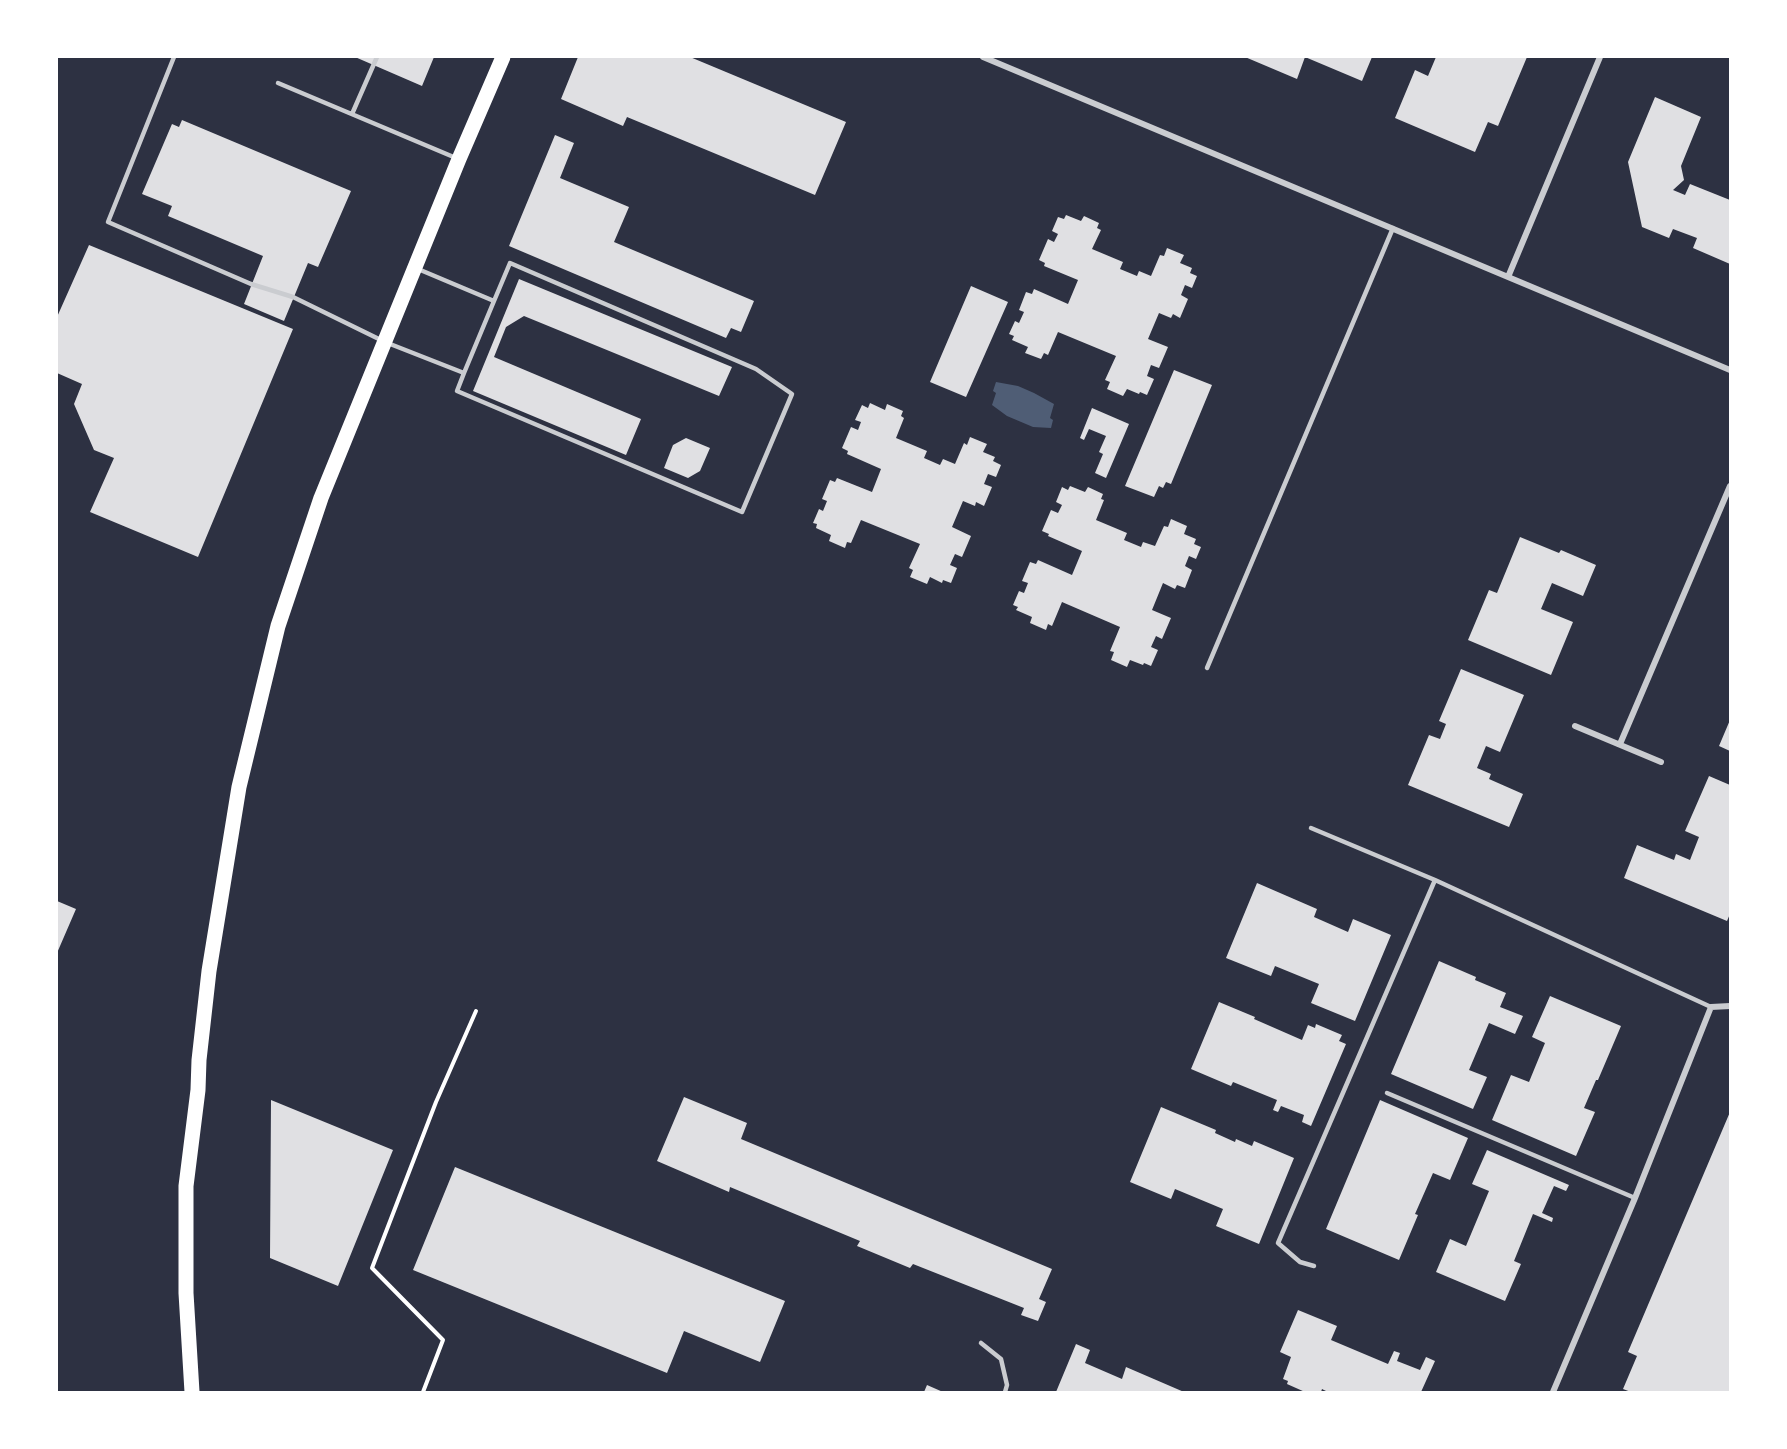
<!DOCTYPE html>
<html>
<head>
<meta charset="utf-8">
<style>
  body { margin:0 }
  #map { position:relative; width:1787px; height:1449px; overflow:hidden; background:#2d3142; font-family:Inter,sans-serif }
  canvas { display:block }
  .frame { position:absolute; inset:0; border:58px solid #fff; pointer-events:none }
</style>
</head>
<body>
<div id="map">
<canvas width="1787" height="1449"></canvas>
<div class="frame"></div>
</div>
<script>
const context = document.querySelector('canvas').getContext('2d');
context.lineJoin = 'round';
function paint(path, color) {
  context.fillStyle = color;
  context.fill(path, 'evenodd');
}
function shape(rows) {
  const path = new Path2D();
  for (const r of rows) {
    path.moveTo(r[0], r[1]);
    for (let i = 2; i < r.length; i += 2) path.lineTo(r[i], r[i + 1]);
  }
  return path;
}
function stroke(path, color, width, dash) {
  context.strokeStyle = color;
  context.lineWidth = width;
  context.lineCap = dash ? 'butt' : 'round';
  context.setLineDash(dash || []);
  context.stroke(path);
}
const water = shape([
  [996,382,1018,386,1034,393,1054,404,1050,418,1053,420,1051,428,1033,427,1007,416,992,405,996,393,993,391]
]);
const building = shape([
  [355,57,434,57,422,86],
  [578,57,690,57,846,122,815,195,627,117,623,126,561,99],
  [1245,57,1372,57,1362,81,1305,57,1297,79],
  [1436,57,1527,57,1498,126,1488,122,1475,152,1395,118,1415,70,1428,76],
  [1655,97,1701,117,1681,166,1684,180,1673,190,1685,195,1690,184,1730,200,1730,264,1693,248,1697,238,1673,229,1669,238,1642,227,1628,162],
  [182,120,351,191,318,267,308,263,284,321,244,304,263,256,168,216,172,206,142,194,172,124,179,127],
  [555,135,574,143,560,178,629,207,614,242,754,301,741,332,731,328,726,338,509,246],
  [1066,215,1081,221,1084,216,1099,223,1097,228,1101,230,1092,249,1123,262,1120,269,1137,276,1139,271,1151,276,1160,255,1164,256,1167,248,1184,255,1180,263,1192,268,1190,273,1197,276,1192,288,1185,285,1181,295,1188,299,1180,318,1173,314,1171,318,1159,313,1148,339,1168,347,1159,368,1151,365,1147,376,1154,379,1147,395,1140,392,1139,394,1127,389,1123,396,1107,389,1110,382,1105,380,1116,356,1058,332,1048,355,1044,353,1041,359,1025,353,1028,347,1012,340,1014,336,1009,334,1015,321,1019,323,1024,312,1019,310,1026,292,1032,294,1034,289,1068,304,1078,280,1044,266,1045,263,1039,260,1048,239,1054,242,1058,234,1052,231,1058,217,1064,219],
  [89,245,293,329,198,557,90,512,114,458,94,450,74,404,82,384,57,373,57,317],
  [519,279,732,367,719,396,524,316,506,327,494,357,641,419,626,455,473,391],
  [971,286,1008,302,966,397,930,382],
  [1174,370,1212,385,1171,484,1166,482,1163,488,1159,486,1154,497,1125,486],
  [870,403,885,410,887,404,903,411,901,416,904,418,896,438,927,451,924,458,940,465,943,459,955,464,964,443,967,445,970,437,987,444,983,452,995,457,993,461,1001,465,996,477,988,474,984,484,992,487,984,506,976,502,975,506,963,501,952,527,971,536,962,557,955,554,950,565,957,568,951,583,943,580,942,583,930,577,927,584,910,577,913,570,909,568,920,544,861,520,851,543,847,542,845,548,829,541,831,535,816,528,817,524,813,523,819,509,823,511,827,501,822,499,830,480,835,482,837,478,872,492,881,469,847,454,848,451,842,448,851,427,858,430,861,422,855,420,862,405,868,408],
  [1092,408,1129,424,1106,478,1095,473,1103,454,1099,452,1106,436,1089,429,1084,440,1080,438],
  [686,438,710,448,700,471,688,478,664,468,673,445],
  [1070,486,1085,492,1088,487,1103,494,1101,499,1104,500,1096,520,1127,533,1124,540,1141,547,1143,542,1155,546,1164,526,1168,527,1171,519,1187,526,1184,534,1196,539,1194,544,1201,547,1196,559,1189,556,1185,566,1192,570,1185,588,1177,585,1175,589,1163,583,1152,610,1171,618,1162,639,1156,636,1151,647,1158,650,1151,666,1144,663,1143,665,1130,660,1127,667,1111,660,1114,652,1110,651,1120,627,1062,602,1052,626,1048,624,1046,630,1030,623,1032,617,1016,610,1018,607,1013,605,1019,591,1024,593,1028,583,1022,581,1030,562,1036,564,1038,560,1072,575,1082,551,1048,536,1049,534,1042,531,1051,510,1058,513,1062,505,1056,502,1062,487,1068,490],
  [1520,537,1559,553,1561,550,1596,565,1583,596,1552,583,1541,609,1573,622,1551,675,1468,640,1489,590,1497,593],
  [1461,669,1524,695,1500,752,1486,746,1477,768,1491,774,1489,779,1523,794,1509,827,1408,785,1429,735,1440,739,1446,724,1439,721],
  [1730,720,1730,751,1719,746],
  [1709,776,1730,785,1730,914,1727,921,1624,878,1637,845,1674,860,1676,854,1690,860,1699,837,1685,831],
  [1257,883,1317,909,1314,917,1348,932,1353,919,1391,935,1355,1021,1311,1003,1319,984,1275,966,1271,976,1226,958],
  [57,901,76,909,57,953],
  [1439,961,1476,977,1475,980,1506,993,1500,1007,1523,1016,1515,1034,1489,1023,1469,1070,1487,1077,1473,1109,1391,1074],
  [1550,996,1621,1026,1598,1080,1596,1080,1584,1108,1595,1112,1576,1156,1492,1120,1511,1075,1529,1082,1545,1043,1532,1037],
  [1219,1002,1255,1017,1254,1019,1302,1040,1308,1025,1315,1028,1316,1024,1342,1035,1339,1041,1346,1044,1311,1126,1302,1122,1304,1115,1281,1106,1278,1112,1273,1110,1277,1100,1233,1082,1231,1086,1191,1069],
  [684,1097,747,1123,741,1139,1052,1269,1039,1299,1046,1302,1038,1321,1021,1315,1024,1308,913,1264,910,1268,857,1246,860,1241,730,1187,729,1192,657,1161],
  [271,1100,393,1150,338,1286,270,1258],
  [1380,1100,1468,1138,1450,1180,1433,1173,1415,1214,1418,1215,1399,1260,1326,1229],
  [1161,1107,1216,1130,1215,1133,1235,1142,1236,1139,1252,1146,1254,1141,1294,1158,1259,1244,1216,1226,1223,1209,1175,1189,1171,1199,1130,1182],
  [1730,1112,1730,1392,1631,1392,1623,1389,1637,1356,1628,1352],
  [1487,1150,1569,1185,1566,1191,1554,1186,1542,1213,1553,1218,1552,1222,1533,1214,1514,1261,1521,1264,1505,1301,1436,1272,1450,1239,1466,1246,1489,1191,1472,1184],
  [455,1167,785,1301,760,1362,684,1331,667,1373,413,1270],
  [1298,1310,1337,1326,1331,1340,1388,1364,1394,1351,1400,1353,1397,1361,1420,1370,1426,1357,1435,1361,1421,1392,1328,1392,1322,1389,1321,1392,1305,1392,1287,1384,1288,1381,1283,1379,1291,1357,1280,1352],
  [1076,1344,1090,1350,1085,1363,1122,1379,1126,1367,1184,1392,1056,1392],
  [927,1385,943,1392,924,1392]
]);
const path = shape([
  [423,1392,443,1340,372,1268,436,1102,476,1011]
]);
const service = shape([
  [174,57,108,222,251,284,293,297,385,342,464,373,494,301,418,269],
  [278,83,456,158],
  [352,114,377,57],
  [464,373,457,391,742,512,792,394,756,369,510,263,494,301],
  [1207,668,1393,228],
  [1311,828,1435,880,1711,1007],
  [1387,1093,1635,1198],
  [1314,1266,1300,1262,1278,1243,1435,880],
  [981,1343,1001,1359,1007,1385,1005,1392]
]);
const minor = shape([
  [983,57,1730,370],
  [1508,277,1600,57],
  [1575,726,1661,762],
  [1620,744,1730,486],
  [1553,1392,1635,1198,1711,1007,1730,1006]
]);
const primary = shape([
  [192,1392,186,1293,186,1186,198,1090,199,1060,209,971,239,787,278,626,321,498,459,159,503,57]
]);
paint(water, '#4f5d75');
paint(building, '#e0e0e3');
stroke(path, '#fff', 4);
stroke(service, '#caccd0', 4.5);
stroke(minor, '#caccd0', 6);
stroke(primary, '#fff', 15);
</script>
</body>
</html>
